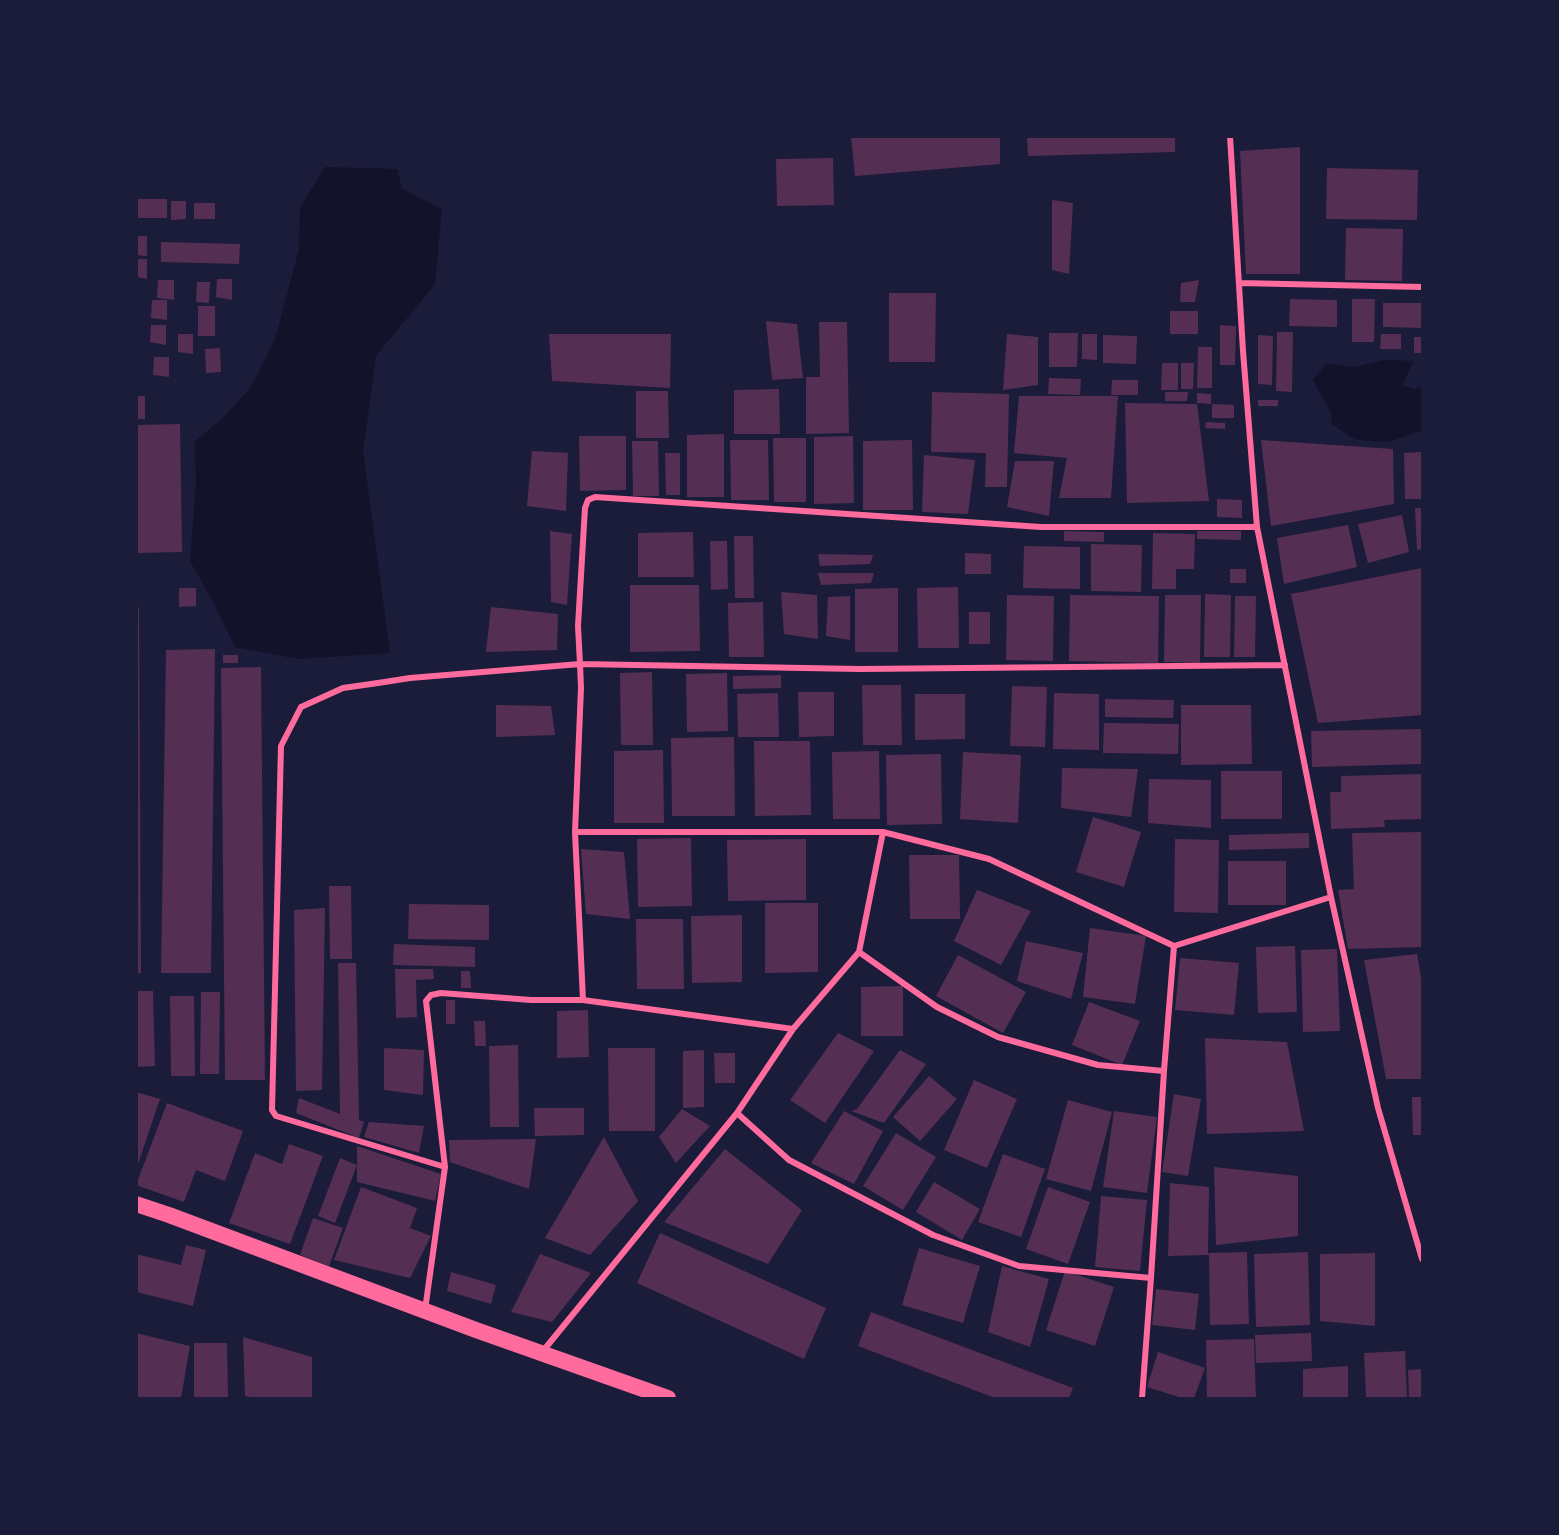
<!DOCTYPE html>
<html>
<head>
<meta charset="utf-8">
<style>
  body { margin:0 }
  #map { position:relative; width:1559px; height:1535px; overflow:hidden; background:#1b1b3a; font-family:Quicksand,sans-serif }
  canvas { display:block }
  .frame { position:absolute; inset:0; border:138px solid #1b1b3a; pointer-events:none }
</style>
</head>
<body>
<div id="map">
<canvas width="1559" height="1535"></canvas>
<div class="frame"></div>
</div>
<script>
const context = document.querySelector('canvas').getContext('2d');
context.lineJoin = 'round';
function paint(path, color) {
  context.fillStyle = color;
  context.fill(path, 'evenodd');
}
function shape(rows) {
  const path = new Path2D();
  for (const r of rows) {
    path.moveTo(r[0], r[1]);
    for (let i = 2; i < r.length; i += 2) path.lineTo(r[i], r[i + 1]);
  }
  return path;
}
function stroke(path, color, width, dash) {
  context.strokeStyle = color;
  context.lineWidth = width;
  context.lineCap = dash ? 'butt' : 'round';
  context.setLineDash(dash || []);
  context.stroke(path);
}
const water = shape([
  [325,167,397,169,402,189,442,209,435,284,376,356,363,451,390,653,298,659,235,647,211,598,190,561,196,483,195,441,225,416,251,387,275,339,299,249,300,208],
  [1384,360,1414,361,1402,385,1414,389,1422,387,1422,430,1389,442,1360,440,1354,439,1332,424,1331,412,1325,403,1313,380,1326,364,1355,367]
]);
const building = shape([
  [851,136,1000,136,1000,164,855,176],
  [1027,136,1175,136,1175,152,1028,156],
  [1300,147,1300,274,1246,274,1240,151],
  [833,158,834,205,777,206,776,159],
  [1327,168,1418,170,1417,220,1326,219],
  [136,199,167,199,167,218,136,218],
  [1052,200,1073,203,1069,274,1052,270],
  [171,201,186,201,186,219,171,220],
  [194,203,215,203,215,219,194,219],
  [1346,228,1403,229,1402,281,1345,280],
  [136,236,147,236,147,256,136,255],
  [161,242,240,244,239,264,161,262],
  [136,259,147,259,147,279,136,277],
  [217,279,232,279,232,300,216,297],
  [158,280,174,280,174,300,157,298],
  [1199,280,1195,302,1180,302,1181,283],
  [197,282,210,282,209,303,196,302],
  [889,293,936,293,935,362,889,362],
  [1290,299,1337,300,1337,327,1289,326],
  [1352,299,1375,299,1374,342,1352,342],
  [152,300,167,300,167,320,151,318],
  [1383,303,1422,303,1422,328,1383,327],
  [198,306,215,306,215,336,198,336],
  [1170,311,1198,311,1198,334,1170,334],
  [766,321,797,324,803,378,772,380],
  [819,322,847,322,849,433,806,434,806,377,820,377],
  [151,325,166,325,166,345,150,342],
  [1220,325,1236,326,1235,365,1220,365],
  [1277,332,1293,332,1292,392,1276,391],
  [1049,333,1078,333,1077,367,1049,367],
  [178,334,193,334,193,354,178,352],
  [549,334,671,334,670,388,552,381],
  [1007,334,1038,337,1038,385,1003,390],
  [1082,334,1097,334,1097,360,1082,359],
  [1381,334,1401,334,1401,349,1380,349],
  [1103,335,1137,336,1136,364,1103,363],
  [1258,335,1273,336,1272,385,1258,384],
  [1414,337,1422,337,1422,353,1414,353],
  [1198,347,1212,347,1212,388,1197,388],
  [220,348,221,372,206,373,205,349],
  [154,357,169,357,169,377,153,375],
  [1162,363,1178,363,1178,390,1161,390],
  [1181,363,1194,363,1193,389,1181,389],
  [1049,378,1081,379,1080,395,1048,394],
  [1112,380,1138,380,1138,395,1111,395],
  [779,389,780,434,734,434,734,390],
  [636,391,668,391,669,438,636,438],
  [932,392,1009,394,1007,487,985,487,986,453,931,452],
  [1165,392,1188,392,1187,401,1165,401],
  [1197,393,1211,394,1211,404,1197,403],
  [136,396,145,396,145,419,136,419],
  [1019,396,1118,396,1111,498,1059,498,1067,458,1014,453],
  [1258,400,1278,400,1278,406,1258,406],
  [1125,403,1197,404,1209,501,1127,503],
  [1212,404,1234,405,1234,418,1212,418],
  [1206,422,1225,423,1225,429,1205,428],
  [180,424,182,552,136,553,136,425],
  [724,434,724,497,687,497,687,435],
  [579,436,626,436,626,490,580,491],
  [853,436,854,503,814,504,814,437],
  [773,438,806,438,806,502,774,502],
  [730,440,768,440,769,500,731,500],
  [912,440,913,510,863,510,863,441],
  [1261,440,1393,449,1394,504,1271,526],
  [632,441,658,441,659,496,633,496],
  [532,451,568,453,566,511,527,506],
  [1422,452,1422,499,1405,499,1404,453],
  [665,453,680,453,680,495,666,495],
  [924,455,975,460,968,514,922,512],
  [1015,461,1054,461,1049,516,1007,507],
  [1217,499,1242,500,1242,518,1217,517],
  [1415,508,1422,508,1422,549,1417,550],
  [1402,515,1409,552,1368,563,1358,524],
  [1348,525,1357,567,1284,584,1277,538],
  [550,531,572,534,567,605,551,602],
  [1064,531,1104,532,1104,542,1064,541],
  [1197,531,1241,531,1241,540,1197,539],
  [693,532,694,577,638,577,638,533],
  [1153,533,1195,534,1194,569,1176,569,1176,589,1152,589],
  [734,536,753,536,754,598,735,598],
  [710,541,727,541,728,589,711,590],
  [1091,544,1142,545,1141,592,1091,591],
  [1024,546,1080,547,1080,589,1023,588],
  [965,553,991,554,991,574,965,574],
  [818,554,873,555,870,564,820,566],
  [1422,568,1422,715,1318,723,1291,594],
  [1230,569,1246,569,1246,583,1230,583],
  [818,573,874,573,871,583,821,585],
  [630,585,699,585,700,651,630,652],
  [958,587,959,648,918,648,917,588],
  [179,588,196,588,196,606,179,607],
  [898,588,898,652,855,652,855,589],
  [781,592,817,595,818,639,784,634],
  [1205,594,1231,595,1230,657,1204,657],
  [1007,595,1054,596,1053,661,1006,660],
  [1070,595,1159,596,1158,663,1069,661],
  [1165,595,1201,595,1200,663,1164,662],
  [850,596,850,640,826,636,828,597],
  [1235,596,1256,596,1255,657,1234,657],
  [763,602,764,657,729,657,728,603],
  [136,607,139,607,141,973,136,973],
  [491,607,558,614,557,650,486,652],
  [969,612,990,612,990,644,969,644],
  [215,649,211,973,161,973,166,650],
  [223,655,238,655,238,663,223,663],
  [261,667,265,1080,225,1080,221,668],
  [652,672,653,745,621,745,620,673],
  [727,673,728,731,687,732,686,674],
  [781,675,781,688,733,689,733,676],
  [862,685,901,685,902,745,863,745],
  [1012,686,1047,687,1045,747,1010,746],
  [798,692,834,692,834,736,799,737],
  [778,693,779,737,738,737,737,694],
  [1054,693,1099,694,1099,750,1053,749],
  [915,694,965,694,965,739,915,740],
  [1105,699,1174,700,1173,718,1105,717],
  [496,705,551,706,555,735,496,737],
  [1181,705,1251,705,1252,764,1181,765],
  [1104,723,1179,724,1178,754,1103,753],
  [1422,729,1422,764,1312,767,1311,731],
  [734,737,735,816,672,816,671,738],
  [754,741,810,741,811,815,755,816],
  [663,750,664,823,614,823,614,751],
  [879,751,880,819,833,819,832,752],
  [963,752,1021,755,1018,823,960,819],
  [941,754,942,824,887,825,886,755],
  [1062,768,1138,769,1131,817,1061,808],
  [1221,771,1282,771,1282,819,1221,819],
  [1422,774,1422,819,1384,820,1385,827,1331,829,1330,792,1341,792,1341,776],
  [1149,779,1211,780,1211,828,1148,823],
  [1093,817,1141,832,1124,887,1076,872],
  [1422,832,1422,947,1348,949,1338,890,1354,889,1352,833],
  [1309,833,1309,848,1229,850,1229,835],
  [691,838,692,906,638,907,637,839],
  [806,839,806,900,728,901,727,840],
  [1175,839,1219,840,1218,913,1174,912],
  [581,849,624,852,630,919,586,914],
  [909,855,959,855,960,919,910,919],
  [1228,861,1286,861,1286,905,1228,905],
  [329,886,351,886,352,959,330,959],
  [977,890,1031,911,1001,965,954,941],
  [765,903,818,903,818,972,765,973],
  [409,904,489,905,489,940,408,939],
  [325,908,322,1090,296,1091,294,910],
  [742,915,742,982,692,983,691,916],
  [636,919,683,919,684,989,637,989],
  [1090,928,1146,936,1135,1004,1083,997],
  [1026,941,1083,953,1071,999,1017,981],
  [394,944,475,947,475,967,393,965],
  [1295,946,1297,1012,1258,1013,1256,947],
  [1337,949,1340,1031,1303,1032,1301,950],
  [1417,954,1422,983,1422,1079,1386,1079,1364,960],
  [958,955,1026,992,1003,1033,936,996],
  [1180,958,1239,963,1234,1015,1175,1010],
  [338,963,356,963,359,1120,364,1122,359,1138,296,1113,299,1098,340,1114],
  [395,969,433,969,434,979,416,980,417,1017,396,1018],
  [461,971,470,971,471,988,461,988],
  [903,986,903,1036,861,1036,861,987],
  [136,991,153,991,155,1066,136,1067],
  [201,992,220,992,219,1074,200,1074],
  [170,996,194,996,195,1076,171,1076],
  [446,1000,455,1000,455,1024,446,1024],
  [1089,1002,1140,1021,1122,1065,1072,1045],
  [588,1010,589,1057,557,1058,557,1011],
  [474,1021,485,1021,486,1046,475,1046],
  [838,1033,874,1051,825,1123,790,1100],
  [1205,1038,1287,1042,1304,1131,1207,1134],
  [518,1045,519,1127,490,1127,489,1046],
  [384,1048,424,1050,423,1095,384,1090],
  [608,1048,655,1048,655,1131,609,1131],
  [704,1050,704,1107,683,1108,683,1051],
  [900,1050,926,1064,884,1123,851,1111,857,1109],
  [714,1053,735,1053,735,1083,715,1083],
  [929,1076,957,1099,920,1141,893,1117],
  [974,1080,1017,1099,987,1168,944,1150],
  [136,1092,160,1099,138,1164,136,1163],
  [1174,1094,1201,1099,1188,1176,1162,1172],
  [1412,1097,1422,1097,1422,1135,1413,1135],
  [1068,1100,1112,1112,1091,1191,1046,1179],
  [167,1103,243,1131,225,1181,196,1170,184,1202,136,1185],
  [534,1108,584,1108,584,1135,535,1136],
  [682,1109,710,1126,676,1163,659,1137],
  [844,1111,883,1131,854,1184,811,1163],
  [1114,1111,1157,1117,1147,1193,1103,1187],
  [369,1122,424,1126,419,1153,364,1137],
  [896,1133,936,1157,903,1210,863,1186],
  [604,1137,638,1201,590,1255,545,1238],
  [536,1139,529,1189,450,1162,449,1140],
  [289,1144,323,1156,290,1244,229,1223,255,1153,282,1164],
  [357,1146,441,1174,435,1201,357,1182],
  [725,1149,802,1210,768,1264,664,1222],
  [1003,1154,1045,1169,1021,1237,978,1222],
  [340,1158,357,1165,335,1223,318,1216],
  [1214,1167,1298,1176,1298,1236,1216,1245],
  [934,1182,980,1209,962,1240,916,1212],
  [1170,1183,1209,1187,1208,1253,1247,1252,1249,1324,1210,1325,1209,1255,1168,1256],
  [361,1187,417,1208,410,1228,431,1236,410,1278,334,1260],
  [1048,1187,1090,1202,1068,1264,1026,1249],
  [1101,1196,1147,1200,1140,1271,1095,1267],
  [313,1218,343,1228,329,1266,300,1255],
  [660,1233,826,1308,804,1359,637,1283],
  [186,1245,206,1250,193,1306,136,1292,136,1254,181,1265],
  [919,1248,980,1266,963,1323,902,1305],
  [1308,1252,1310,1325,1256,1327,1254,1254],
  [1375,1253,1375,1326,1320,1321,1320,1254],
  [540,1254,591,1273,552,1322,511,1312],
  [1002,1266,1049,1279,1030,1347,988,1332],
  [1065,1271,1114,1287,1095,1346,1046,1330],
  [451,1272,496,1285,491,1304,447,1291],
  [1156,1289,1199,1294,1195,1330,1152,1325],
  [871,1312,1073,1388,1069,1398,995,1398,858,1346],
  [136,1333,190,1346,181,1398,136,1398],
  [1311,1333,1312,1361,1256,1363,1255,1335],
  [243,1337,312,1357,312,1398,255,1398,245,1396],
  [1254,1339,1256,1398,1207,1398,1206,1340],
  [194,1343,227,1343,228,1398,194,1398],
  [1405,1351,1407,1398,1366,1398,1364,1353],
  [1158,1352,1205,1368,1194,1398,1182,1398,1147,1387],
  [1348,1366,1348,1398,1303,1398,1303,1369],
  [1422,1369,1422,1398,1409,1398,1408,1370]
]);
const minor = shape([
  [1230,136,1243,351,1257,527,1331,897,1378,1108,1422,1259],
  [1239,283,1422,287],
  [575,832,883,832,989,859,1174,946],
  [859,952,937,1007,998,1037,1098,1065,1164,1071],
  [793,1029,859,952,883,832],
  [737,1113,789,1160,933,1235,1019,1266,1151,1278],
  [445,1167,276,1116,272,1110,281,746,301,707,343,688,378,683,410,678,580,664,578,626,585,508,588,500,595,497,1041,527,1257,527],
  [425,1310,445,1167,426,1001,431,995,441,993,531,1000,583,1000,575,832,581,688,580,664,860,669,1285,665],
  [543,1351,737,1113,793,1029,583,1000],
  [1142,1398,1151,1278,1164,1071,1174,946,1331,897]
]);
const trunk = shape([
  [136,1204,169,1215,476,1330,668,1398]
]);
paint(water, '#12122b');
paint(building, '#542f53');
stroke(minor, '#ff6b9d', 6);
stroke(trunk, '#ff6b9d', 16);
</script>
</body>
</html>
